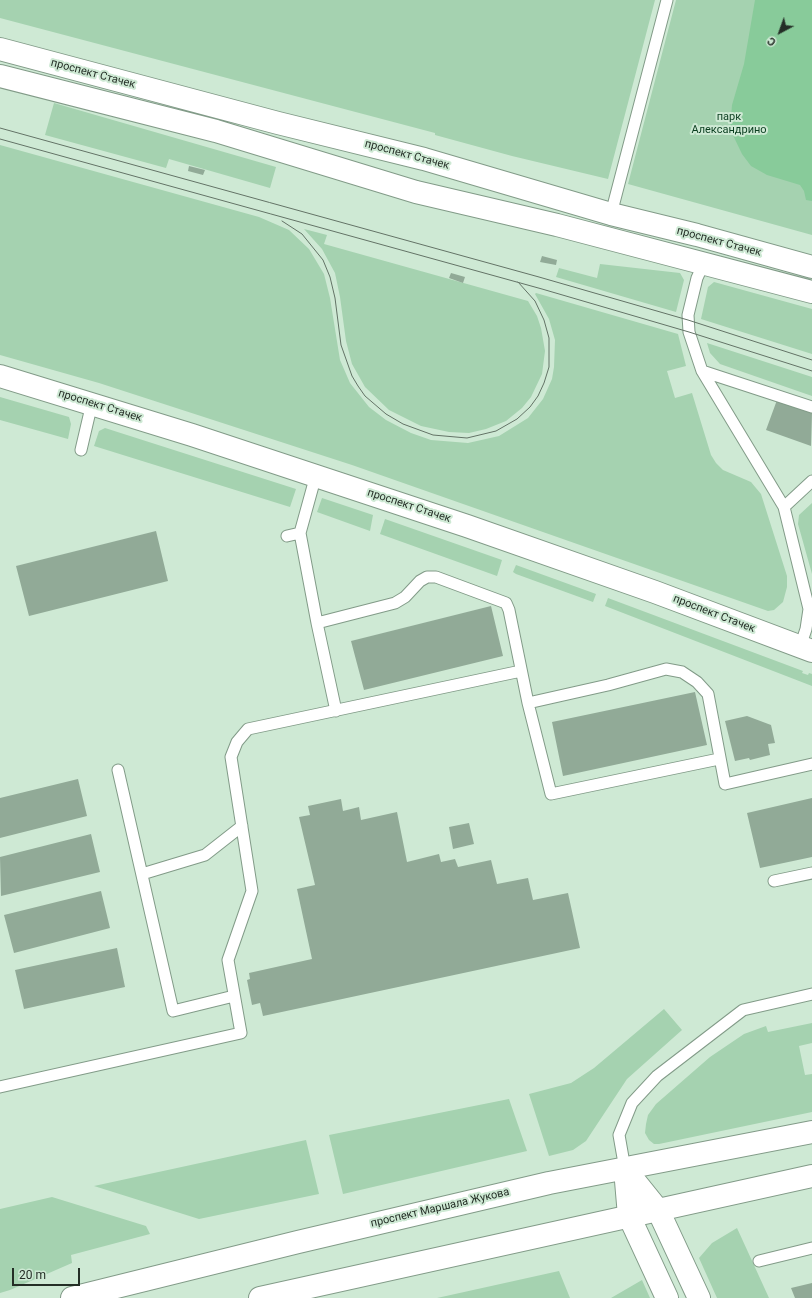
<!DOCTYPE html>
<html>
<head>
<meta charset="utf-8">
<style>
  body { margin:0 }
  #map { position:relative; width:812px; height:1298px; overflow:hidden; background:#cee9d4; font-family:Roboto,sans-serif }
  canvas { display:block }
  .north { position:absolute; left:760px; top:12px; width:40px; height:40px; -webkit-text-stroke:3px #cee9d4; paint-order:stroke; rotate:221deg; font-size:11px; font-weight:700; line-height:16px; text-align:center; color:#242e26 }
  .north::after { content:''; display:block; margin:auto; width:14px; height:18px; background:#242e26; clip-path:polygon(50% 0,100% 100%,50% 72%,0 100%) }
  .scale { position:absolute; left:12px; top:1268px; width:68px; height:18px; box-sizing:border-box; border:2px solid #242e26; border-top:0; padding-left:5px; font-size:12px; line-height:14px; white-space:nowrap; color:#242e26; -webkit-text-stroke:3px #cee9d4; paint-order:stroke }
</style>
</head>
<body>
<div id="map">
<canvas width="812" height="1298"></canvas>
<div class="north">С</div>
<div class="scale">20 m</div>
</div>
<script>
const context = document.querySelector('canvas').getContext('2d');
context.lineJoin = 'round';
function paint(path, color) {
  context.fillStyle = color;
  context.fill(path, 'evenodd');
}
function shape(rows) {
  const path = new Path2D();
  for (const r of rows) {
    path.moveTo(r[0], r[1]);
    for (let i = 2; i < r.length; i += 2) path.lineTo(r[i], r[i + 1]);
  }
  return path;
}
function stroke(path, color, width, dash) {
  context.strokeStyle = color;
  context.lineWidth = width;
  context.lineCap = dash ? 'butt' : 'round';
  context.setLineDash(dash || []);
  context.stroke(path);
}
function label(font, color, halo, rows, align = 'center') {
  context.font = font + ' Roboto,sans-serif';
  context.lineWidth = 4;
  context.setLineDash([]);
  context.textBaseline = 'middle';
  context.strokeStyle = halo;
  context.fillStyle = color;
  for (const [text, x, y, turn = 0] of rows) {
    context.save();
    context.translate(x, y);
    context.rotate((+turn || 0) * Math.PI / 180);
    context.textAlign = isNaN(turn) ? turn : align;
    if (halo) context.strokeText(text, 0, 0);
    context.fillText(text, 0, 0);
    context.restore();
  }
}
const green = shape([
  [0,0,655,0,608,179,512,156,435,135,435,133,0,18],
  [676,0,812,0,812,235,628,184],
  [54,103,276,167,270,188,169,159,166,168,45,135],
  [0,145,259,217,289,230,309,249,324,274,330,298,340,360,350,383,369,407,386,420,411,433,431,440,468,443,499,436,528,418,543,399,552,379,554,367,555,340,549,319,535,294,536,293,678,334,686,366,667,371,675,398,692,393,711,455,716,463,723,470,751,482,761,494,787,576,787,587,783,602,774,610,768,611,352,465,99,383,0,355],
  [304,229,327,235,324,244,528,301,537,316,541,328,545,351,542,374,531,397,522,408,506,421,486,429,469,433,449,432,421,426,389,410,365,387,352,364,346,341,340,297,335,273,322,249],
  [600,264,680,273,684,280,676,312,556,277,559,268,597,278],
  [714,282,812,309,812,354,701,319,708,287],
  [707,343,812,377,812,396,720,364,710,353],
  [0,397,69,417,71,424,68,439,0,420],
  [105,428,296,489,290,507,94,446,99,431],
  [322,498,373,515,370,531,317,512],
  [812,503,812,574,798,524,799,515],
  [385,519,502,560,497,576,380,534],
  [516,565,596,594,593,602,516,574,513,572],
  [608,598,803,671,802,673,808,675,809,673,812,674,812,686,605,606],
  [664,1009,682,1030,627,1079,586,1141,573,1150,549,1156,529,1094,571,1083,594,1068],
  [812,1023,812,1043,799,1046,805,1075,812,1074,812,1112,659,1144,654,1144,649,1140,645,1133,646,1124,648,1115,656,1104,710,1057,744,1034,766,1026,768,1032],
  [509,1099,527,1151,343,1194,329,1135],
  [306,1140,319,1194,199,1219,94,1186],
  [52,1197,146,1226,150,1234,71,1255,72,1263,10,1290,0,1293,0,1209],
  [737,1228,769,1298,717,1298,699,1258,712,1243],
  [559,1271,570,1298,437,1298],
  [642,1280,650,1298,611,1298]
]);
const water = shape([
  [755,0,812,0,812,201,806,200,804,191,800,185,767,175,751,166,742,154,730,129,732,105,744,64]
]);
const building = shape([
  [189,166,205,170,203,175,188,171],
  [542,256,557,260,556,265,540,262],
  [451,273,465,277,463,283,449,278],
  [777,400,812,413,811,446,766,430],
  [156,531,168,581,29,616,16,566],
  [491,606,503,656,364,690,351,641],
  [695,692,707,745,563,776,552,722],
  [747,716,771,725,775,743,768,744,770,755,750,760,749,758,735,761,725,721],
  [78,779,87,816,0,838,0,798],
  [812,798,812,857,760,868,747,813],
  [341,799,343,811,359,807,361,820,397,812,407,862,439,854,441,862,455,859,458,867,491,860,497,884,528,878,533,900,568,893,580,948,263,1016,260,1003,252,1005,247,980,250,979,249,973,312,959,297,889,315,885,299,817,310,815,308,806],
  [469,823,474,844,453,849,449,827],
  [91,834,100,872,1,896,0,857],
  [101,891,110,928,14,953,4,915],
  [117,948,125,987,24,1009,15,970],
  [812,1283,812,1298,795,1298,791,1288]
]);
const service = shape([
  [611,214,667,0],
  [704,263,697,278,688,315,689,332,702,371,784,507,809,609,806,629,800,647],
  [702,371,812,407],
  [81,450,92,403],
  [316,475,300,533,317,623,336,711],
  [784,507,812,481],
  [287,536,300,533],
  [317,623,395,603,405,597,420,581,427,577,436,577,506,603,509,610,528,703,608,685,666,669,682,672,697,682,708,694,725,784,812,764],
  [528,703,551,794,719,759],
  [118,770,173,1011,234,996],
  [142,874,205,855,242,826],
  [774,881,812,873],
  [0,1087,241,1033,228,960,252,891,231,757,237,742,248,729,521,671],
  [625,1169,619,1135,632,1103,657,1076,743,1010,812,994],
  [759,1261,812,1248]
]);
const minor = shape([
  [0,376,192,435,467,526,655,592,812,651]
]);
const tertiary = shape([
  [625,1169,658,1210,699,1298],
  [625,1169,629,1216,667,1298]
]);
const primary = shape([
  [0,49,278,123,424,159,611,214,697,235,812,267],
  [0,76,216,131,416,192,557,225,812,292],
  [72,1298,298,1242,549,1183,812,1132],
  [260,1298,812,1176]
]);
const tram = shape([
  [0,128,539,277,688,320,812,360],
  [0,139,542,289,689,332,812,371],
  [282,221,302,234,323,260,330,277,335,298,341,345,352,376,358,386,365,396,386,414,403,424,433,435,467,438,496,431,517,419,530,407,538,396,544,383,549,367,549,338,544,320,535,301,518,282]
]);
const streetNames = [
  ["проспект Стачек",93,74,15],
  ["проспект Стачек",407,155,15],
  ["проспект Стачек",719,242,15],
  ["проспект Стачек",100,406,17],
  ["проспект Стачек",409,506,18],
  ["проспект Стачек",714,614,21],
  ["проспект Маршала Жукова",440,1208,-13]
];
const parkNames = [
  ["парк",729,117],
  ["Александрино",729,130]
];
paint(green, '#a5d2b0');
paint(water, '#88cb9a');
paint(building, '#91aa97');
stroke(service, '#829b88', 13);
stroke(minor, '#829b88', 24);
stroke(tertiary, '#829b88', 24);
stroke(primary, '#829b88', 24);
stroke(service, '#fff', 11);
stroke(minor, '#fff', 22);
stroke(tertiary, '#fff', 22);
stroke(primary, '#fff', 22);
stroke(tram, '#637366', 1);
label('11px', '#242e26', '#cee9d4', streetNames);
label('11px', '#0b3e20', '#cee9d4', parkNames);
</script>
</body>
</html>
